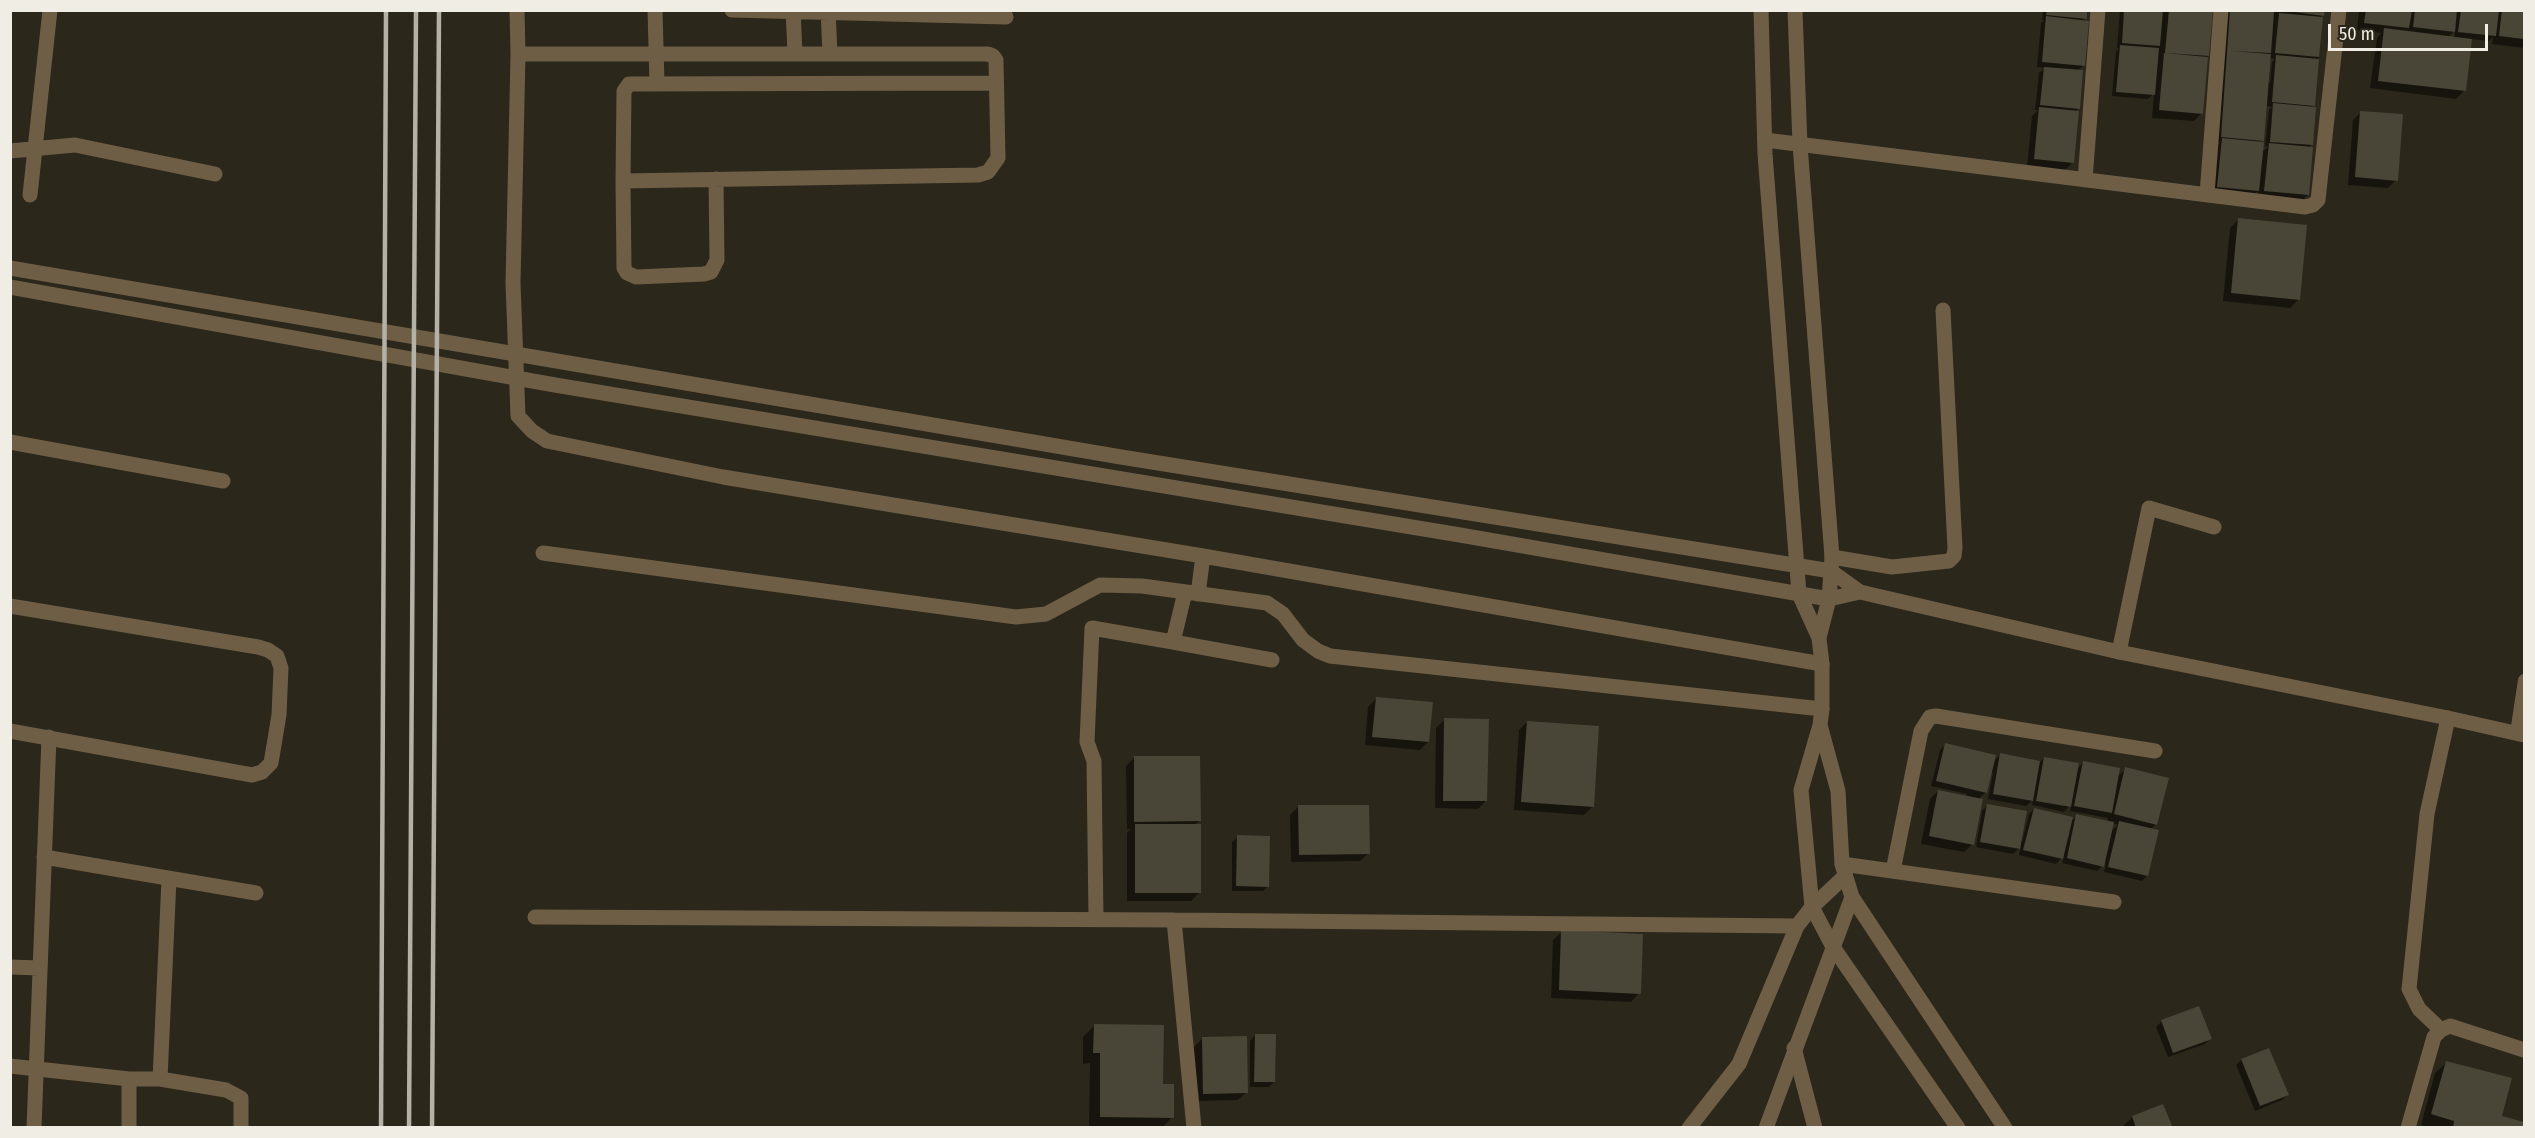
<!DOCTYPE html>
<html>
<head>
<meta charset="utf-8">
<style>
  body { margin:0 }
  #map { position:relative; width:2535px; height:1138px; overflow:hidden; background:#2b271a; font-family:"Fira Sans Condensed",sans-serif }
  canvas { display:block }
  .frame { position:absolute; inset:0; border:12px solid #efede4; pointer-events:none }
  .scale { position:absolute; left:2328px; top:24px; width:160px; height:27px; box-sizing:border-box; border:3px solid #efede4; border-top:0; padding-left:8px; font-size:18px; line-height:21px; white-space:nowrap; color:#efede4; -webkit-text-stroke:4px #2b271a; paint-order:stroke }
</style>
</head>
<body>
<div id="map">
<canvas width="2535" height="1138"></canvas>
<div class="frame"></div>
<div class="scale">50 m</div>
</div>
<script>
const context = document.querySelector('canvas').getContext('2d');
context.lineJoin = 'round';
function paint(path, color) {
  context.fillStyle = color;
  context.fill(path, 'evenodd');
}
function shape(rows) {
  const path = new Path2D();
  for (const r of rows) {
    path.moveTo(r[0], r[1]);
    for (let i = 2; i < r.length; i += 2) path.lineTo(r[i], r[i + 1]);
  }
  return path;
}
function stroke(path, color, width, dash) {
  context.strokeStyle = color;
  context.lineWidth = width;
  context.lineCap = dash ? 'butt' : 'round';
  context.setLineDash(dash || []);
  context.stroke(path);
}
const shadow = shape([
  [2043,10,2086,10,2085,18,2082,21,2083,66,2077,71,2078,109,2075,112,2073,162,2065,170,2027,167,2032,116,2038,110,2035,110,2039,73,2045,68,2037,67,2041,23,2044,20,2042,20],
  [2120,10,2212,10,2208,56,2205,58,2202,113,2194,121,2152,118,2154,93,2148,99,2112,96,2116,52,2119,48,2117,48],
  [2224,10,2323,10,2314,105,2311,108,2311,145,2308,148,2308,194,2300,203,2257,199,2258,191,2250,199,2210,195,2214,148,2220,142,2216,142],
  [2269,58,2275,59,2272,62,2270,83,2267,82],
  [2265,106,2272,107,2269,110,2265,146,2268,147,2261,153,2259,143,2262,140],
  [2359,10,2524,10,2524,48,2492,44,2493,37,2489,41,2471,39,2464,91,2456,99,2370,88,2377,38,2381,33,2357,30],
  [2455,30,2454,39,2447,38],
  [2361,112,2396,180,2388,188,2348,185,2353,120],
  [2239,219,2299,299,2290,308,2223,301,2230,228],
  [1376,699,1428,742,1420,750,1365,745,1368,707],
  [1444,720,1486,801,1478,809,1435,808,1436,728],
  [1527,722,1592,807,1584,815,1514,810,1519,730],
  [1945,745,1993,762,2000,755,2040,762,2044,758,2076,770,2083,763,2117,777,2126,769,2156,824,2150,830,2147,876,2142,881,2104,872,2106,863,2097,871,2062,863,2064,856,2056,864,2019,855,2021,846,2013,854,1976,847,1982,811,1988,805,2022,842,2029,814,2034,809,2070,822,2077,816,2107,822,2108,818,2070,811,2071,804,2064,812,2032,805,2033,800,2026,806,1988,799,1993,773,1990,772,1986,792,1978,799,1973,844,1964,852,1921,844,1930,799,1938,791,1966,797,1967,794,1931,786,1940,750],
  [2112,823,2118,825,2110,832],
  [1134,758,1199,821,1195,825,1200,892,1191,901,1127,901,1127,833,1131,829,1127,829,1126,766],
  [1298,807,1369,853,1360,861,1291,862,1290,815],
  [1238,837,1268,886,1263,891,1232,891,1232,842],
  [1562,932,1639,993,1631,1002,1551,998,1553,940],
  [2162,1021,2210,1039,2205,1044,2168,1057,2156,1027],
  [1094,1026,1162,1086,1172,1117,1162,1128,1089,1127,1090,1063,1083,1064,1083,1037],
  [1255,1035,1274,1082,1269,1087,1250,1087,1250,1041],
  [1203,1038,1247,1092,1238,1100,1196,1101,1194,1047],
  [2268,1050,2287,1095,2282,1100,2255,1111,2236,1065,2241,1060],
  [2447,1062,2500,1117,2524,1123,2524,1128,2430,1128,2421,1125,2435,1073],
  [2133,1117,2171,1128,2125,1128,2124,1125]
]);
const building = shape([
  [2047,10,2087,10,2087,19,2046,15],
  [2124,10,2163,10,2160,46,2122,43],
  [2169,10,2213,10,2209,56,2165,53],
  [2230,10,2274,12,2271,53,2231,51,2271,54,2264,141,2221,137],
  [2280,10,2325,10,2324,16],
  [2366,10,2412,10,2409,28,2364,23],
  [2415,10,2457,10,2455,32,2413,27],
  [2461,10,2499,10,2496,36,2458,32],
  [2502,10,2524,10,2524,39,2499,36],
  [2279,13,2323,17,2319,57,2275,53],
  [2046,16,2089,21,2085,66,2042,62],
  [2384,28,2472,39,2466,91,2378,81],
  [2120,45,2159,48,2155,95,2116,92],
  [2164,53,2208,57,2203,114,2159,110],
  [2276,55,2319,59,2315,106,2272,102],
  [2044,67,2083,70,2080,109,2040,105],
  [2273,103,2316,107,2313,145,2270,142],
  [2039,107,2079,111,2074,163,2034,159],
  [2360,111,2403,114,2398,181,2355,177],
  [2222,138,2264,142,2259,191,2217,187],
  [2269,143,2313,147,2309,195,2264,191],
  [2238,218,2307,225,2300,300,2231,293],
  [1376,697,1433,702,1429,742,1372,737],
  [1444,718,1489,719,1487,801,1443,801],
  [1527,721,1599,726,1594,807,1521,802],
  [1945,743,1996,755,1987,793,1936,781],
  [2000,753,2040,761,2033,801,1993,794],
  [1134,756,1200,756,1201,821,1134,822],
  [2044,757,2079,763,2071,807,2036,801],
  [2083,761,2120,768,2112,813,2074,806],
  [2125,767,2169,778,2157,825,2114,814],
  [1938,790,1983,799,1974,845,1929,836],
  [1987,804,2027,811,2020,849,1980,842],
  [1298,805,1369,805,1370,854,1299,855],
  [2034,808,2073,817,2063,859,2023,850],
  [2076,814,2114,822,2104,867,2067,858],
  [2119,821,2159,830,2148,876,2108,867],
  [1135,824,1201,824,1201,893,1135,893],
  [1237,835,1270,836,1269,887,1236,886],
  [1561,930,1643,934,1641,994,1559,990],
  [2199,1006,2212,1039,2173,1053,2161,1020],
  [1094,1024,1164,1025,1163,1084,1174,1084,1174,1118,1100,1117,1100,1053,1093,1053],
  [1255,1034,1276,1034,1275,1082,1254,1082],
  [1247,1036,1248,1093,1203,1094,1202,1037],
  [2269,1048,2289,1095,2260,1106,2241,1059],
  [2446,1061,2512,1078,2502,1116,2524,1122,2524,1128,2453,1128,2454,1121,2431,1114],
  [2163,1104,2173,1128,2136,1128,2132,1116]
]);
const service = shape([
  [2516,733,2524,680]
]);
const minor = shape([
  [517,10,518,54,513,283,518,416,532,431,547,441,723,477,1203,556,1822,664],
  [655,10,657,84],
  [732,10,1006,17],
  [793,10,795,53],
  [828,10,830,54],
  [518,54,988,54,993,56,996,60,998,158,988,172,978,175,623,181],
  [1765,140,2305,207,2313,205,2318,200,2339,10],
  [10,151,75,145,215,174],
  [716,179,717,260,711,272,704,274,636,277,627,273,624,268,623,181,624,91,629,84,996,83],
  [2085,180,2098,10],
  [2207,194,2221,10],
  [30,195,50,10],
  [10,442,223,481],
  [543,553,1016,617,1046,614,1100,585,1142,586,1267,603,1283,614,1303,640,1318,651,1330,656,1822,709],
  [1832,557,1892,567,1949,561,1954,556,1955,548,1943,310],
  [1198,594,1203,556],
  [10,606,258,647,268,650,277,656,281,668,279,715,271,763,262,772,252,775,10,731],
  [1173,642,1272,660],
  [2119,652,2149,508,2214,527],
  [44,857,256,893],
  [1842,864,2114,902],
  [1893,871,1921,731,1930,717,1936,716,2155,751],
  [535,917,1174,920,1797,926,1812,907,1845,876],
  [1096,919,1094,761,1087,742,1092,628,1173,642,1185,592],
  [1174,920,1194,1128],
  [10,967,40,968],
  [2441,1030,2450,1026,2524,1050],
  [1794,1048,1815,1128],
  [10,1066,129,1079,160,1079,226,1090,241,1098,241,1128],
  [160,1079,169,879],
  [34,1128,49,737],
  [129,1128,129,1079],
  [1689,1128,1739,1064,1797,926],
  [2408,1128,2434,1037,2441,1030,2419,1009,2409,989,2427,814,2448,718]
]);
const tertiary = shape([
  [1761,10,1765,154,1799,594,1819,638,1822,664,1822,709,1820,725,1801,790,1812,907,1833,947,1958,1128],
  [1795,10,1800,145,1832,557,1829,599,1819,638],
  [10,268,1121,457,1831,571,1860,592,2119,652,2448,718,2524,735],
  [10,287,555,385,1460,535,1829,599,1860,592],
  [1820,725,1838,791,1842,864,1852,897,2005,1128],
  [1766,1128,1852,897]
]);
const rail = shape([
  [381,1128,386,10],
  [409,1128,416,10],
  [432,1128,439,10]
]);
paint(shadow, '#0007');
paint(building, '#494537');
stroke(service, '#6e5e46', 12);
stroke(minor, '#6e5e46', 15);
stroke(tertiary, '#6e5e46', 15);
stroke(rail, '#b4b1a7', 4.5);
</script>
</body>
</html>
